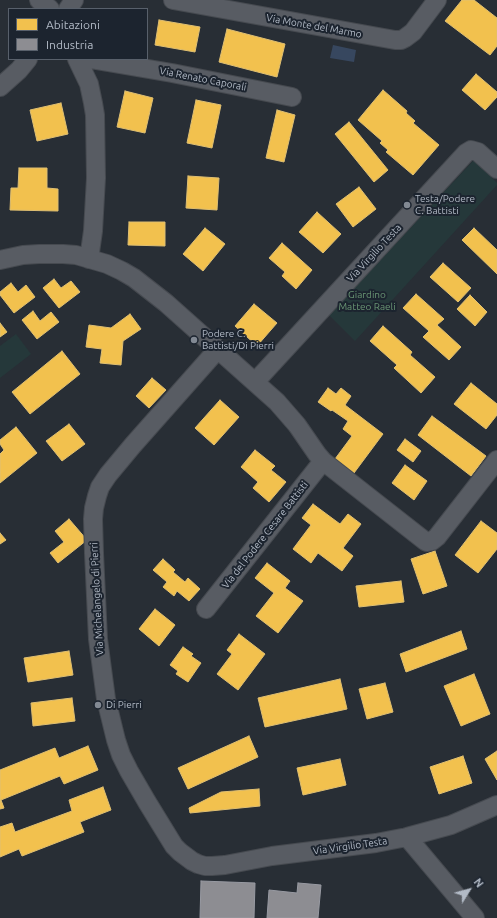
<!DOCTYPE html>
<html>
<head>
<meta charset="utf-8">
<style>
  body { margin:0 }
  #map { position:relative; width:497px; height:918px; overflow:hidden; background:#282e35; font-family:Ubuntu,sans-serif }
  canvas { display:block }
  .legend { position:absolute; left:8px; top:8px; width:140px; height:52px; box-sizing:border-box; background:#1c242f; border:1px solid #58606b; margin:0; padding:5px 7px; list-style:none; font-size:12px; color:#b2bac6 }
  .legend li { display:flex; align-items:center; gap:8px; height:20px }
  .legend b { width:20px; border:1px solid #58606b }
  .north { position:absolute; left:449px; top:870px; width:40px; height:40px; -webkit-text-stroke:3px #1c242f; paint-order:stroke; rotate:53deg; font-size:11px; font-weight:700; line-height:16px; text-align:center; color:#b2bac6 }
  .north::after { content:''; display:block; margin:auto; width:14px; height:18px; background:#b2bac6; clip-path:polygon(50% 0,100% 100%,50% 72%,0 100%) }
</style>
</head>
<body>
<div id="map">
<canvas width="497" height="918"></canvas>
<ul class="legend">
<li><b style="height:11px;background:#f2c14e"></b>Abitazioni</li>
<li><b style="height:11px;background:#8d8d92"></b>Industria</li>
</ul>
<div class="north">N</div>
</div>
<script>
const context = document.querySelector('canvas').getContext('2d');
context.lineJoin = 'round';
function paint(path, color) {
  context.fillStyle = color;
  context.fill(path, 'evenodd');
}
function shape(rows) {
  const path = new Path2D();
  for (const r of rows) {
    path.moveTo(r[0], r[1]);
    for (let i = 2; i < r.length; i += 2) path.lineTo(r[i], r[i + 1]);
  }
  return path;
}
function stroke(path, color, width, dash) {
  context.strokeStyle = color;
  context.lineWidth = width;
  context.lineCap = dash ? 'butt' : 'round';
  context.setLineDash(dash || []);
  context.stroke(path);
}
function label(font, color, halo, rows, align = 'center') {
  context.font = font + ' Ubuntu,sans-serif';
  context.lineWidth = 4;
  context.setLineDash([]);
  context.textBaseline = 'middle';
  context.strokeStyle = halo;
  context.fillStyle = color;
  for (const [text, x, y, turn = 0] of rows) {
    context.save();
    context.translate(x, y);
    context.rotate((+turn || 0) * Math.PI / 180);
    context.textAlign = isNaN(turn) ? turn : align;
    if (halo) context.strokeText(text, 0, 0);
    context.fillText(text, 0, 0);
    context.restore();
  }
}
const green = shape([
  [473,161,476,161,497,183,497,185,355,341,329,315],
  [16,334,31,354,0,378,0,346]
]);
const water = shape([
  [333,45,356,50,354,62,330,58]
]);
const homes = shape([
  [462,0,474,0,497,18,497,46,490,55,445,21,462,0],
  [159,20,200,27,195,52,155,45,159,20],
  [227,29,285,44,277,77,219,62,227,29],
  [476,74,497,92,497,97,485,110,462,90,476,74],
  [383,90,407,111,406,113,415,121,413,123,439,145,413,175,386,152,388,150,380,143,382,141,358,120,383,90],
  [125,91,153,98,145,133,117,127,125,91],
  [196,100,221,105,212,148,187,143,196,100],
  [61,103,68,134,37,141,30,110,61,103],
  [277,110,295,115,284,162,266,158,277,110],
  [349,122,388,170,374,182,335,134,349,122],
  [19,168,47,168,47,188,58,189,58,211,10,210,11,188,18,188,19,168],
  [188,176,219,178,217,210,186,208,188,176],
  [359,187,376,209,353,227,336,204,359,187],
  [317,212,341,234,323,253,299,232,317,212],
  [129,222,165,222,165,246,128,245,129,222],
  [205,228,225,244,203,271,183,254,205,228],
  [474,228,497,250,497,274,462,240,474,228],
  [282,243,312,270,296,289,282,276,285,272,269,258,282,243],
  [443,263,471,288,458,302,430,277,443,263],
  [54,279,61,288,71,281,80,292,59,308,43,288,54,279],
  [11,283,18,292,26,285,35,297,14,313,0,295,0,292,11,283],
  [416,294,444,319,437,325,461,347,449,360,423,337,429,331,403,308,416,294],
  [470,295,487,312,475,326,457,309,470,295],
  [254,304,277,323,257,346,235,326,254,304],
  [33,311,40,321,51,312,59,322,37,339,22,320,33,311],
  [130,314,141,329,123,341,121,365,100,363,102,349,86,347,89,325,111,328,130,314],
  [0,323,7,332,0,337,0,323],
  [383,326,412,352,410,355,435,377,421,393,394,368,397,365,370,341,383,326],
  [62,351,80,374,30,414,12,392,62,351],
  [152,378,166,390,149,408,136,396,152,378],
  [471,383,497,404,497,415,486,429,454,404,471,383],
  [328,388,336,394,341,388,351,396,345,405,383,434,354,473,335,459,352,436,343,429,348,421,332,410,331,411,318,402,328,388],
  [220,400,239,417,214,445,195,428,220,400],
  [432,416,486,456,471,476,418,435,432,416],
  [69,424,85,444,62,461,46,441,69,424],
  [16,427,37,453,0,483,0,454,4,450,0,444,0,440,16,427],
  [405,439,421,451,413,462,397,450,405,439],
  [255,450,275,466,271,470,286,482,269,502,253,488,258,482,241,467,255,450],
  [405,465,427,481,414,500,392,483,405,465],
  [313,504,340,524,348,514,361,524,343,548,353,556,342,571,318,553,311,563,293,549,311,525,302,518,313,504],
  [69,519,87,540,58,563,50,553,64,542,55,531,69,519],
  [481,521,497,533,497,549,478,573,455,555,481,521],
  [0,533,6,540,0,544,0,533],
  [435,551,447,586,423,594,411,559,435,551],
  [163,559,175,570,173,572,185,582,188,578,200,589,189,601,177,591,174,596,163,587,167,582,153,570,163,559],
  [267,563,290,581,285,588,303,601,278,633,256,616,274,593,255,578,267,563],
  [401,581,404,602,359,607,356,586,401,581],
  [155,609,175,625,159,646,139,629,155,609],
  [461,631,467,649,406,672,400,654,461,631],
  [239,634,265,654,238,690,217,674,232,654,227,650,239,634],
  [183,647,193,654,191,656,201,663,188,682,176,674,178,671,170,665,183,647],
  [69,651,73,675,28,682,24,658,69,651],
  [474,674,490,714,461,726,444,686,474,674],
  [340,679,347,709,265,727,258,698,340,679],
  [385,683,393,712,367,719,359,689,385,683],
  [72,698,75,721,33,726,31,703,72,698],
  [249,736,258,757,188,789,178,768,249,736],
  [88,746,98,770,64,784,60,776,1,800,4,808,0,809,0,770,55,748,59,758,88,746],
  [497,751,497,780,485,759,497,751],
  [463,756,472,783,439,794,430,767,463,756],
  [340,759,346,785,303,795,297,768,340,759],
  [103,787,111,810,80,822,84,832,22,856,19,849,0,857,0,827,12,823,15,832,72,811,69,800,103,787],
  [259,789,260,806,190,813,189,808,221,792,259,789]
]);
const industry = shape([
  [201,881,255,883,254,918,200,918,201,881],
  [298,883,321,885,318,918,267,918,269,890,297,893,298,883]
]);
const minor = shape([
  [39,0,50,9],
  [173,0,395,40,401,40,405,38,413,32,437,0],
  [68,9,74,0],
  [77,59,89,84,93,103,95,115,96,178,93,231,89,259],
  [90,59,172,73,292,97],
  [0,87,19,70,28,59],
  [0,260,23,255,39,254,63,254,76,255,107,264,122,271,134,278,166,303,277,402,297,425,317,454,323,461,425,541,427,542,432,541,437,537,497,460],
  [218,349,133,445,108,475,100,487,97,496,94,508,93,519,94,553,98,639,106,699,116,740,121,755,129,771,147,802,174,846,180,852,192,861,198,864,205,866,212,866,225,865,272,856,376,843,407,837,451,825,497,805],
  [255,382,466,153,471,150,478,152,497,169],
  [206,609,323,461],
  [407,837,475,918]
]);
const markers = [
  [407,205,4,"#828993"],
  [194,340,4,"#828993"],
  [98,705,4,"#828993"]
];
const streetNames = [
  ["Via Monte del Marmo",314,26,10],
  ["Via Renato Caporali",203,79,11],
  ["Via Virgilio Testa",374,253,-47],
  ["Via del Podere Cesare Battisti",265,535,-52],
  ["Via Michelangelo di Pierri",97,599,-93],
  ["Via Virgilio Testa",350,846,-8]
];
const poiNames = [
  ["Testa/Podere",415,199],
  ["C. Battisti",415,211],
  ["Podere C.",202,334],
  ["Battisti/Di Pierri",202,346],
  ["Di Pierri",106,705]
];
const parkNames = [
  ["Giardino",367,295],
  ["Matteo Raeli",367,307]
];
paint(green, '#25383a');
paint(water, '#37475f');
paint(homes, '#f2c14e');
stroke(homes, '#dfbf72', 1);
paint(industry, '#8d8d92');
stroke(industry, '#989aa2', 1);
stroke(minor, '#464a50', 20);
stroke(minor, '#585c63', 18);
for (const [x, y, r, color] of markers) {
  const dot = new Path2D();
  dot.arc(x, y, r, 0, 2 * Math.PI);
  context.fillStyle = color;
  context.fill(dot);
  stroke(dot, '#1c242f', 1.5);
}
label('10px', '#b2bac6', '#1c242f', streetNames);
label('10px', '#b2bac6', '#1c242f', poiNames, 'left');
label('10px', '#6a9674', '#1c242f', parkNames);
</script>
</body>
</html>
